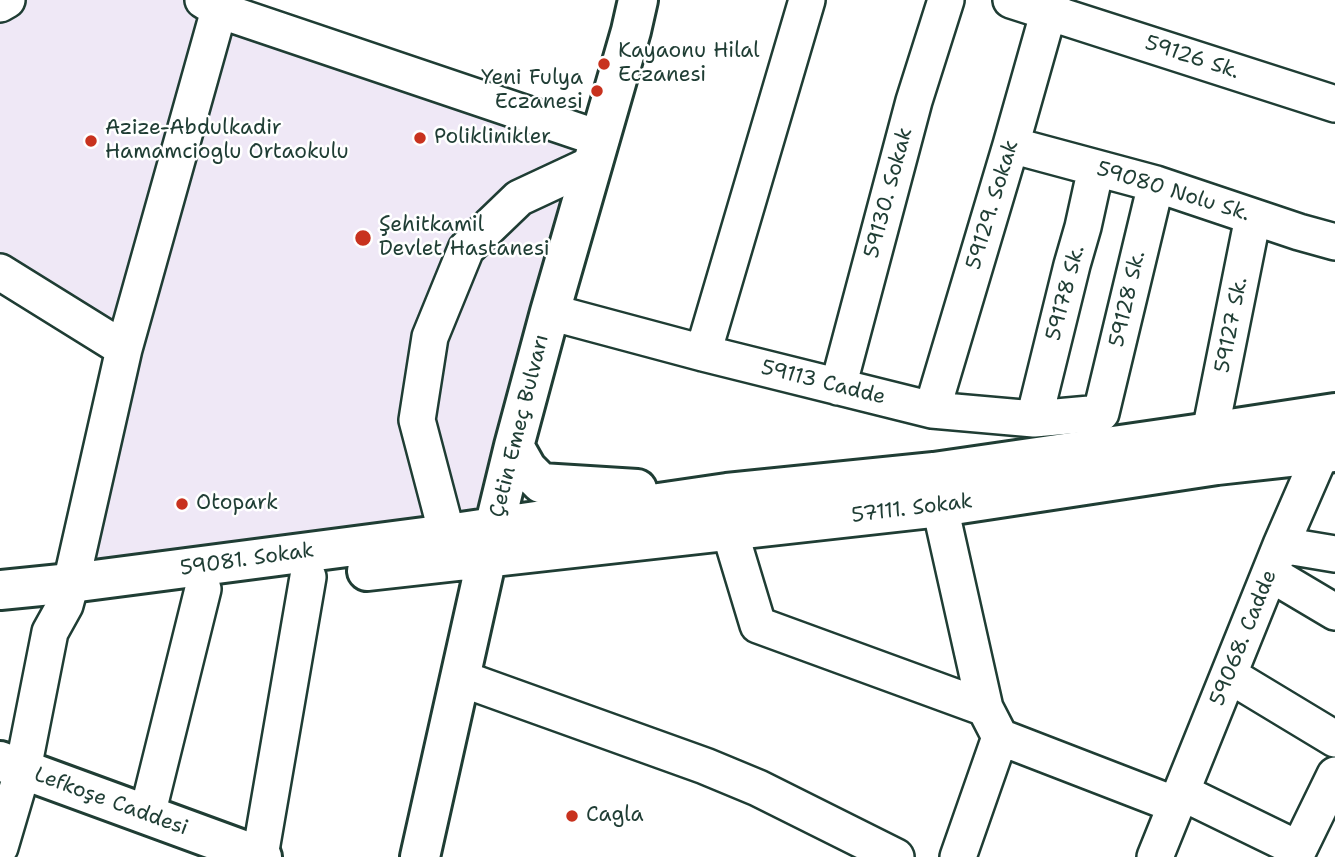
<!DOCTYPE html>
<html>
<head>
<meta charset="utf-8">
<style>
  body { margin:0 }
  canvas { display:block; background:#fff }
</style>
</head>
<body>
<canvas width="1335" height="857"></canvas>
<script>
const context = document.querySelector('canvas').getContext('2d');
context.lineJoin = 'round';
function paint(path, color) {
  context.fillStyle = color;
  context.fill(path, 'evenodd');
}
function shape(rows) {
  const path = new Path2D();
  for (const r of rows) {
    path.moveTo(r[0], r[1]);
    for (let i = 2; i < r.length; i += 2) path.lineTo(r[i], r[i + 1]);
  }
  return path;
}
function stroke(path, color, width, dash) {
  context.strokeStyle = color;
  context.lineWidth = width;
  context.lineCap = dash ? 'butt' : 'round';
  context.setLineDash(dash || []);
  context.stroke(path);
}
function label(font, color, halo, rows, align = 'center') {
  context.font = font + ' "Shantell Sans",sans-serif';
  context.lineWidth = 5;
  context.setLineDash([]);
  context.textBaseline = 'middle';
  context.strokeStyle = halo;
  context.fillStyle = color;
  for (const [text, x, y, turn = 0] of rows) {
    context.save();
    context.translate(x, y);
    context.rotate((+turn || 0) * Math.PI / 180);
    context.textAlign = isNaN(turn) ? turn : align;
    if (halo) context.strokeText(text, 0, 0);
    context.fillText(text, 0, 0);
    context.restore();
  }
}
const built = shape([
  [7,0,203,0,601,139,494,527,71,583,124,349,0,272,0,5]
]);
const minor = shape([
  [203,0,219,10,601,139],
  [1011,0,1335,104],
  [0,4,7,0],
  [1011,145,1156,184,1299,232,1335,242],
  [0,272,124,349],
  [550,312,703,353,932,410,1034,419,1101,413,1156,184],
  [703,353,807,0],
  [838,387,914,101,946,0],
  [932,410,1011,145,1052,0],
  [1034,419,1072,265,1083,227,1096,168],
  [1210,432,1253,217],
  [940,507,985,708],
  [729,529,758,625,985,708,1000,737,1176,805],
  [447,534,417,420,430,337,466,249,519,198,594,163],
  [1281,545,1335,554],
  [1271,574,1335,612],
  [1229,675,1335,739],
  [460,678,705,766,758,788,896,857],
  [1181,792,1298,849],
  [147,815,203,589],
  [0,847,23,769,50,632,65,605,71,583,124,349,219,10],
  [260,856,308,577],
  [958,857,1000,737],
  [1155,857,1281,545,1331,430],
  [1295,857,1335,775]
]);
const major = shape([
  [514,446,527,469,541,483,637,489],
  [367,571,940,507,1217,465,1335,452],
  [0,590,71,583,447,534,727,493,934,472,1210,432,1335,413],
  [0,761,262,857],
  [420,857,487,557,514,446,550,312,631,31,638,0]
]);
const markers = [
  [604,64,7,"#c8321e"],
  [597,91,7,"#c8321e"],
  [420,138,7,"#c8321e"],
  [91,141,7,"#c8321e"],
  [363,238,9,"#c8321e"],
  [182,504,7,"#c8321e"],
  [572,816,7,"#c8321e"]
];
const poiNames = [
  ["Kayaonu Hilal",618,52],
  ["Eczanesi",618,76],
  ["Yeni Fulya",583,79,"right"],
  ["Eczanesi",583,103,"right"],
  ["Azize-Abdulkadir",105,129],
  ["Hamamcioglu Ortaokulu",105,153],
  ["Poliklinikler",434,138],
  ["Şehitkamil",379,226],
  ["Devlet Hastanesi",379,250],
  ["Otopark",196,504],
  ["Cagla",586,816]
];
const streetNames = [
  ["59126 Sk.",1192,58,18],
  ["59080 Nolu Sk.",1173,192,17],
  ["59130. Sokak",889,193,-75],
  ["59129. Sokak",993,205,-73],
  ["59178 Sk.",1066,293,-75],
  ["59128 Sk.",1128,299,-77],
  ["59127 Sk.",1232,325,-79],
  ["59113 Cadde",823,383,14],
  ["Çetin Emeç Bulvarı",520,426,-76],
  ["57111. Sokak",912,509,-7],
  ["59081. Sokak",247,560,-8],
  ["59068. Cadde",1244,638,-68],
  ["Lefkoşe Caddesi",111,802,20]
];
paint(built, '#efe8f6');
stroke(minor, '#1f3d34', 40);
stroke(major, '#1f3d34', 44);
stroke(minor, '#fff', 35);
stroke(major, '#fff', 38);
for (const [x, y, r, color] of markers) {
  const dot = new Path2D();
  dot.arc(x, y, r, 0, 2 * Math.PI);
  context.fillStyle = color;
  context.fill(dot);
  stroke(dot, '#fff', 2.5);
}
label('21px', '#1f3d34', '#fff', poiNames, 'left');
label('21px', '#1f3d34', '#fff', streetNames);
</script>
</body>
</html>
